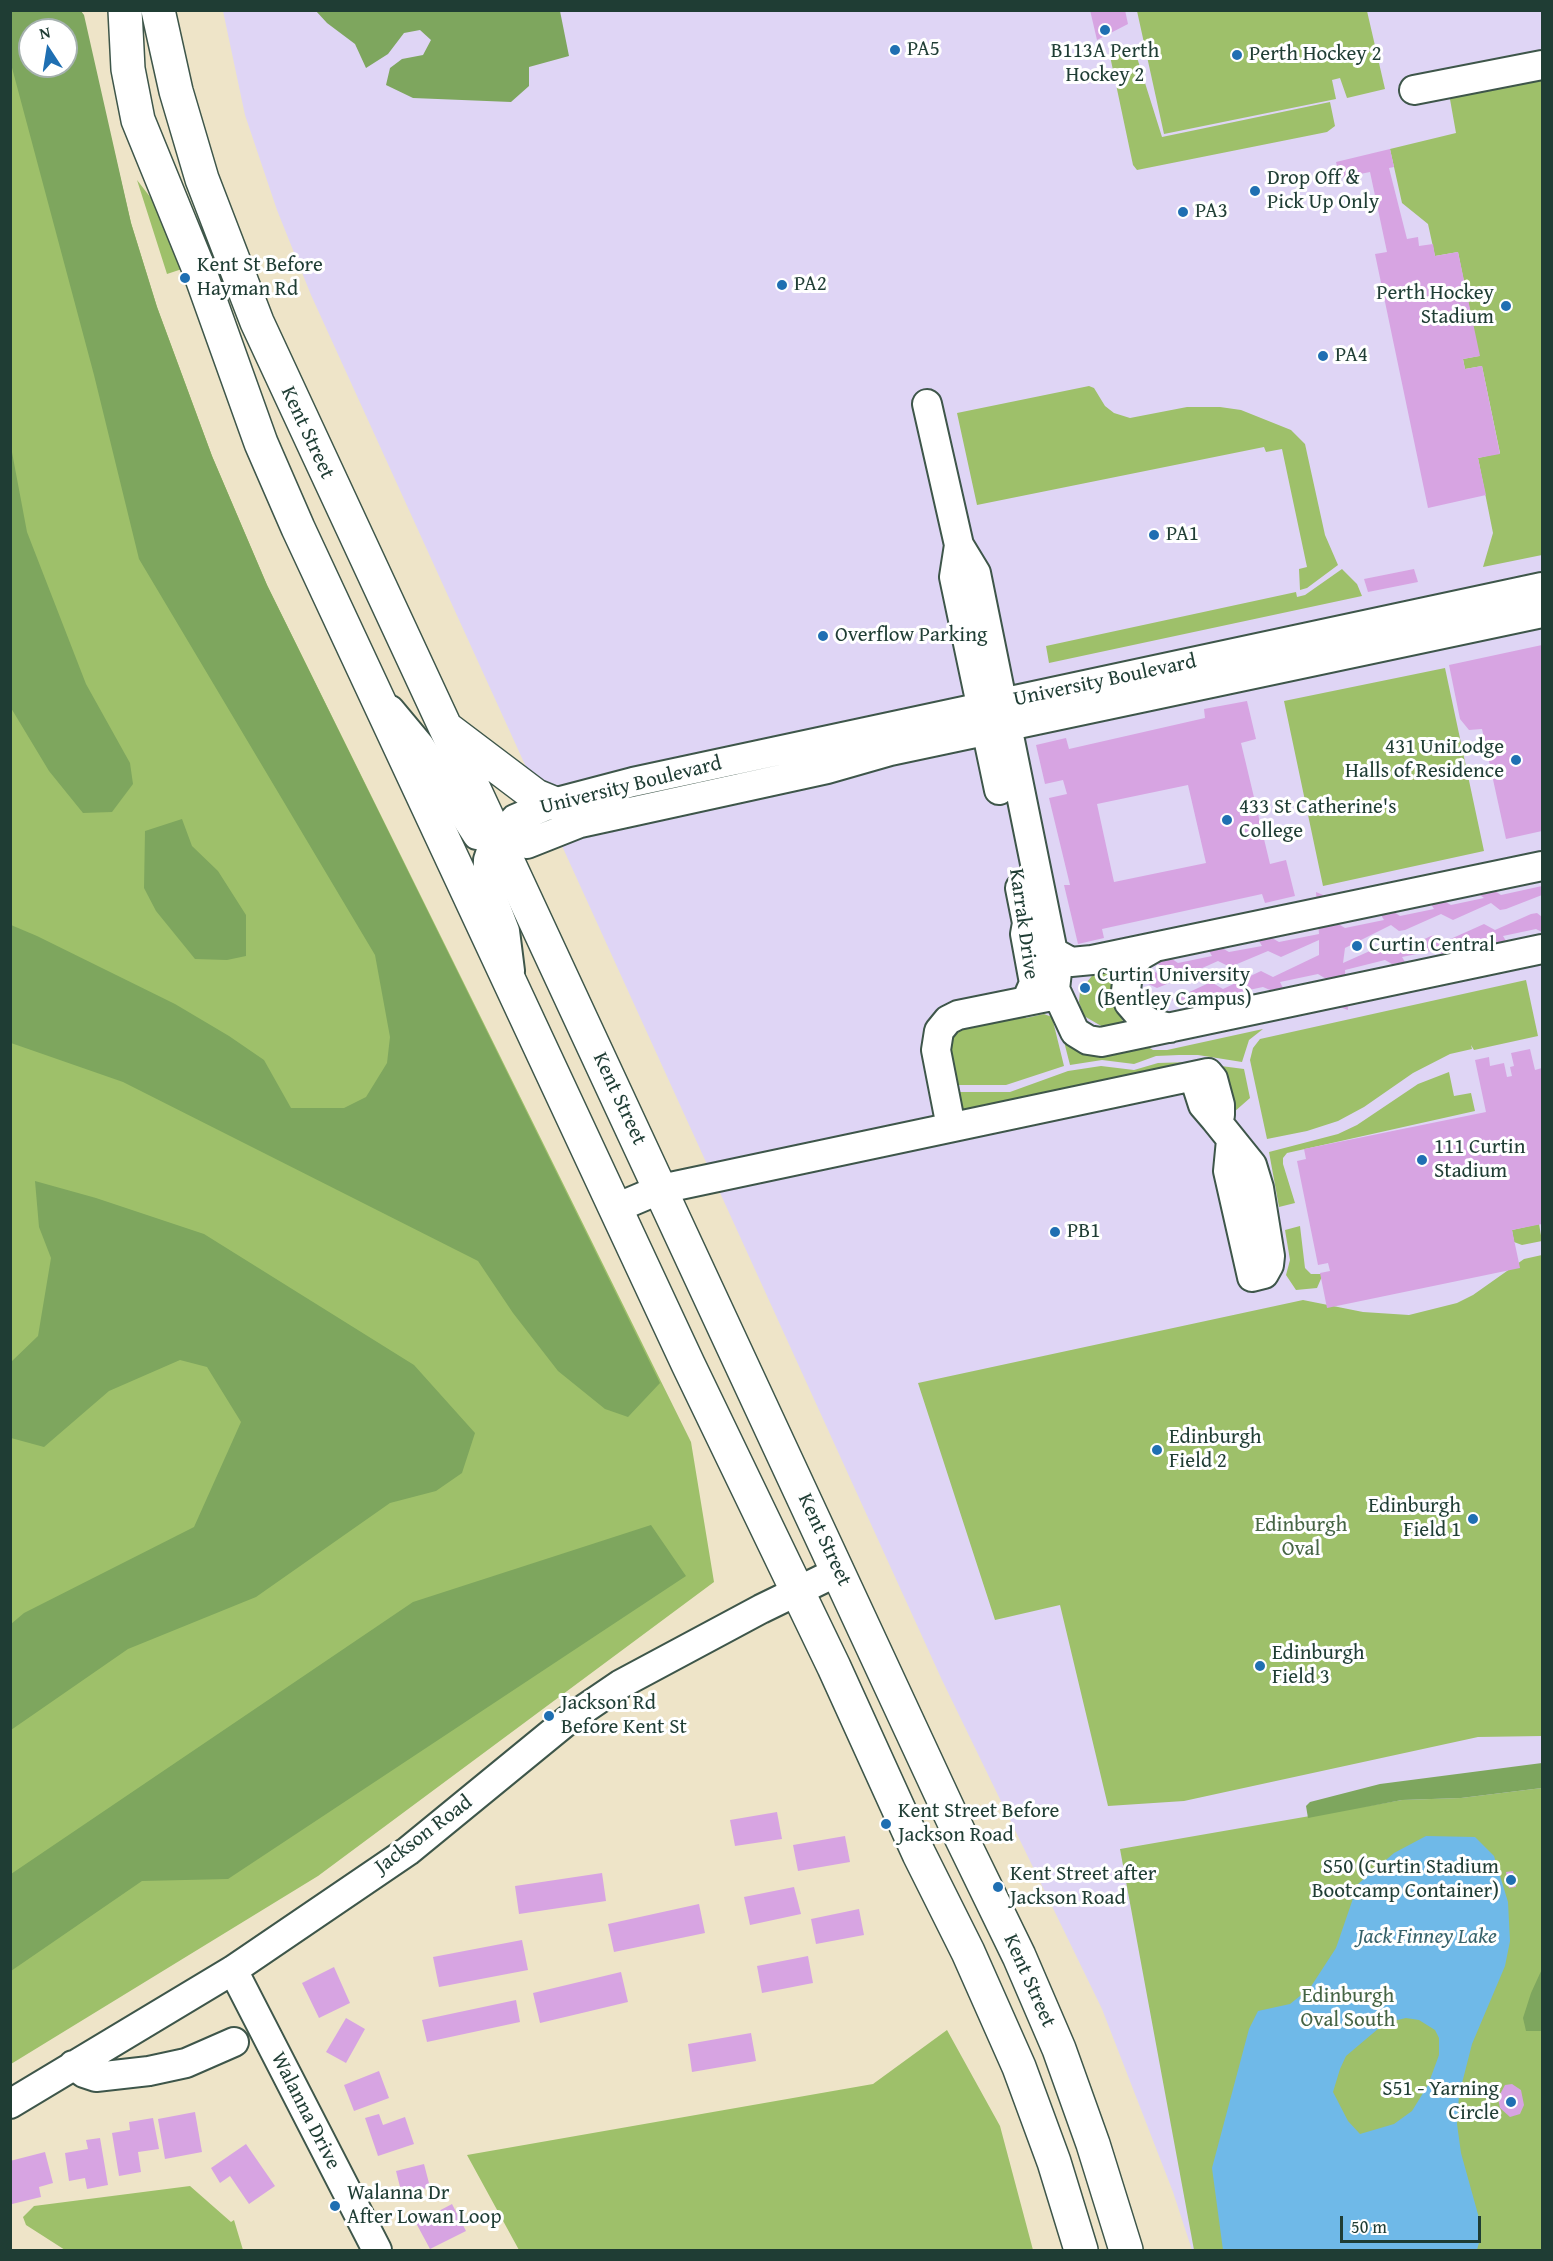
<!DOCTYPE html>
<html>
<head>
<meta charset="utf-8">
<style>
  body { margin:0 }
  #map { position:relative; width:1553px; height:2261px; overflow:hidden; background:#eee4c8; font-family:"Gentium Book Plus",serif }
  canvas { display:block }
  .frame { position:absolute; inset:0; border:12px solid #1f3d34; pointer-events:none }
  .north { position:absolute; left:18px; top:18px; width:60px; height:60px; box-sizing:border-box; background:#fff; border:2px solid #a5b1ae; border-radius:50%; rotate:348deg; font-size:16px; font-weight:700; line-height:24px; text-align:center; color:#1f3d34 }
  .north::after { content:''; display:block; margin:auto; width:21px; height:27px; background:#1f6fb2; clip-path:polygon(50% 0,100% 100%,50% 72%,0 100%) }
  .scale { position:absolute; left:1340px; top:2216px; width:141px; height:27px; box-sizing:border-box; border:3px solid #1f3d34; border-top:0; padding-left:8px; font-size:18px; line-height:21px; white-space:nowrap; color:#1f3d34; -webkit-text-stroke:4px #fff; paint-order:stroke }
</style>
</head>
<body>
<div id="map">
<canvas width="1553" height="2261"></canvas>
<div class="frame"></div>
<div class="north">N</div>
<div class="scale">50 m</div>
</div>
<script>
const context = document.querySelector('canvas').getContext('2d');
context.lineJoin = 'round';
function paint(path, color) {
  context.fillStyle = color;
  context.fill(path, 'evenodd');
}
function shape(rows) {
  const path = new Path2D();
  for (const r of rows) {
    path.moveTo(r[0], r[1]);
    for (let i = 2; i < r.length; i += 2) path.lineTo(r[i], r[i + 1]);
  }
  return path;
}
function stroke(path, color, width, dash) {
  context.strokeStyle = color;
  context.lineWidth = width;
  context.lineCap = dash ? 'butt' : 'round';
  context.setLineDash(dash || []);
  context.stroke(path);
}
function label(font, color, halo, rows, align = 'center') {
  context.font = font + ' "Gentium Book Plus",serif';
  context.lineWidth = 6;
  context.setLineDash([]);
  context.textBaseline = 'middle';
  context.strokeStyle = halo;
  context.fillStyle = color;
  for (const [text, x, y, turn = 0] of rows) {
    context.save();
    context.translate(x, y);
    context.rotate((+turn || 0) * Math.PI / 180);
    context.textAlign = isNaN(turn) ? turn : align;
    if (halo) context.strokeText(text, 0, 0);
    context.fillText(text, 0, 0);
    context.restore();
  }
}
const built = shape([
  [223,11,1542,11,1542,2250,1192,2250,1173,2192,1102,2009,942,1680,311,295,277,210,245,115]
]);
const green = shape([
  [81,10,131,223,157,307,212,456,267,585,691,1442,714,1582,318,1876,11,2064,10,11],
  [30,30,66,30,66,66,30,66],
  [1137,11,1367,11,1385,89,1347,98,1340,78,1332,80,1336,99,1164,134],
  [1134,48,1162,137,1330,102,1335,126,1327,132,1137,170,1133,165,1110,56],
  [1542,69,1542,555,1483,567,1493,533,1478,458,1500,453,1482,366,1465,369,1463,359,1479,356,1458,252,1435,256,1428,224,1402,203,1390,149,1456,133,1448,88],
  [137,180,154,202,182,269,167,274],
  [1089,386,1094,388,1105,406,1114,413,1130,418,1187,407,1220,407,1241,410,1291,430,1305,444,1325,535,1338,565,1307,588,1300,590,1299,569,1307,567,1282,449,1266,452,1264,447,977,505,957,413],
  [1342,569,1357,584,1362,596,1049,663,1046,646,1296,592,1297,597,1305,595],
  [1445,668,1484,851,1323,886,1284,701],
  [1119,962,1112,992,1115,1007,1127,1028,1103,1027,1084,1016,1079,1002,1080,991,1095,972],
  [1526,980,1538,1036,1474,1050,1471,1045,1472,1049,1450,1054,1413,1073,1364,1107,1338,1121,1307,1131,1267,1139,1250,1060,1253,1048,1260,1039],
  [1051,1005,1097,1051,1098,1057,1134,1049,1142,1043,1153,1050,1167,1050,1263,1029,1249,1040,1242,1062,1198,1055,1179,1055,1156,1056,1134,1064,1102,1060,1070,1065,1058,1018],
  [1024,1013,1026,1018,1044,1014,1052,1017,1064,1066,1006,1085,956,1085,947,1043,956,1029],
  [1190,1062,1244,1069,1250,1098,1234,1112,1222,1079,970,1111,961,1108,957,1092,1010,1092,1068,1071,1101,1066,1134,1070,1158,1063],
  [1449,1072,1454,1096,1471,1093,1475,1111,1287,1153,1283,1158,1283,1164,1295,1203,1279,1207,1269,1152,1338,1134,1357,1125,1418,1084],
  [1539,1224,1542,1241,1522,1245,1514,1242,1512,1230],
  [1300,1226,1305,1268,1311,1274,1323,1274,1317,1288,1296,1290,1286,1275,1290,1260,1285,1230],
  [1542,1255,1542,1736,1478,1737,1184,1801,1108,1806,1060,1605,995,1620,918,1383,1303,1300,1363,1312,1409,1315,1457,1303,1473,1295,1524,1259],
  [1542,1788,1542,2250,1194,2250,1120,1849,1402,1800,1461,1798],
  [947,2030,1000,2126,1033,2250,519,2250,467,2155,873,2084],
  [190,2186,231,2222,234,2220,243,2250,65,2250,26,2225,23,2217,34,2206]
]);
const forest = shape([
  [11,10,81,11,84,15,131,223,157,307,212,456,267,585,660,1383,628,1417,605,1409,558,1371,513,1313,478,1261,123,1082,11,1043,11,925,37,936,175,1004,229,1036,264,1060,291,1108,344,1108,366,1097,387,1063,390,1037,375,955,139,559,94,375,11,64],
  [30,30,66,30,66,66,30,66],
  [316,11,560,11,569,56,529,67,529,86,511,102,413,98,386,85,390,68,402,59,423,55,431,40,420,30,404,33,388,54,366,68,355,44,327,23],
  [11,447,27,532,86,684,130,763,133,784,112,812,83,813,49,771,11,708],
  [182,819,192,846,218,871,246,915,246,956,227,960,195,959,156,911,144,888,145,831],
  [35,1181,96,1198,204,1234,414,1365,475,1433,462,1473,436,1491,390,1503,256,1597,128,1649,11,1730,11,1624,24,1613,194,1527,241,1422,207,1367,180,1360,109,1391,44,1447,11,1438,11,1362,38,1336,51,1258,39,1227],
  [651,1525,686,1576,228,1879,142,1881,11,1971,11,1874,413,1602],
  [1542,1763,1542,1788,1461,1798,1402,1800,1308,1818,1306,1806,1310,1802,1380,1784],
  [1542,1969,1542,2031,1526,2031,1523,2018,1531,1993]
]);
const water = shape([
  [1426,1836,1475,1837,1494,1856,1508,1902,1510,1941,1505,1966,1472,2044,1459,2095,1457,2124,1461,2153,1479,2218,1481,2235,1477,2250,1223,2250,1212,2168,1249,2029,1258,2011,1290,2004,1310,1988,1336,1948,1358,1884,1394,1853],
  [1406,2018,1419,2020,1435,2030,1439,2038,1439,2055,1428,2085,1412,2111,1394,2124,1360,2134,1348,2121,1333,2092,1340,2069,1346,2056,1385,2023]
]);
const building = shape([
  [1090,10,1125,10,1128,24,1097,40],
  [1390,149,1394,167,1389,168,1407,239,1418,237,1419,246,1433,244,1435,256,1458,252,1480,356,1463,359,1465,369,1482,366,1500,454,1478,458,1486,495,1428,508,1375,254,1387,252,1370,172,1340,178,1336,162],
  [1414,569,1418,582,1368,592,1364,579],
  [1542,645,1542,831,1506,839,1482,729,1469,730,1460,719,1449,665],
  [1247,701,1256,739,1241,743,1270,864,1286,860,1295,896,1265,903,1262,894,1102,929,1104,938,1078,944,1064,885,1070,885,1049,798,1067,794,1063,780,1045,784,1036,745,1066,738,1069,749,1205,718,1204,709],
  [1188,785,1206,863,1114,882,1097,804],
  [1542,886,1542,895,1506,909,1500,910,1491,903,1453,920,1441,914,1405,930,1399,931,1391,925,1345,948,1343,963,1381,946,1387,946,1396,952,1431,936,1437,935,1446,941,1484,924,1495,930,1531,914,1537,913,1542,917,1542,932,1536,929,1503,936,1506,941,1492,943,1486,940,1453,947,1455,951,1442,954,1436,950,1402,957,1405,962,1392,964,1385,960,1345,970,1348,1010,1340,1007,1328,980,1318,974,1280,982,1283,988,1270,990,1263,987,1230,994,1233,999,1220,1001,1213,998,1178,1005,1172,1000,1211,982,1223,989,1261,971,1273,977,1319,955,1319,940,1281,957,1268,951,1230,967,1218,961,1180,978,1174,977,1157,963,1172,959,1178,963,1212,956,1209,951,1222,948,1229,952,1262,946,1259,941,1272,938,1279,942,1319,934,1316,892,1323,895,1335,922,1345,928,1384,920,1381,915,1394,912,1400,916,1434,909,1431,904,1444,901,1451,905,1484,898,1480,895,1495,891,1501,895],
  [1152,970,1167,979,1167,984,1157,988,1146,983,1145,979],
  [1530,1049,1535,1070,1542,1068,1542,1224,1512,1230,1520,1268,1327,1308,1320,1273,1330,1271,1328,1263,1318,1265,1297,1161,1306,1159,1304,1149,1486,1112,1475,1060,1489,1057,1490,1066,1504,1063,1507,1077,1512,1076,1510,1067,1514,1066,1511,1053],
  [777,1812,782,1839,735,1846,730,1820],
  [845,1836,850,1862,798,1871,793,1845],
  [1513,1871,1516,1887,1509,1888,1506,1872],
  [602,1873,606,1901,519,1914,515,1886],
  [794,1887,801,1914,750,1925,744,1897],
  [699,1904,705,1933,614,1952,608,1924],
  [859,1909,864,1935,816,1944,811,1919],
  [522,1940,528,1970,439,1987,433,1957],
  [808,1956,813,1983,762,1993,757,1966],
  [334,1967,350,2003,319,2018,302,1983],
  [621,1972,628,2002,540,2023,533,1993],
  [516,2000,520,2022,427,2042,422,2020],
  [346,2018,365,2029,346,2063,326,2052],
  [751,2033,756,2061,692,2072,688,2044],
  [379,2071,389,2098,354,2111,344,2085],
  [1512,2084,1521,2090,1524,2105,1520,2114,1510,2117,1500,2108,1498,2098,1505,2085],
  [195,2112,202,2152,165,2159,158,2119],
  [379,2114,383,2125,405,2117,414,2144,378,2156,365,2118],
  [153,2118,159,2149,138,2152,141,2172,119,2176,112,2133,130,2130,129,2122],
  [100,2138,108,2185,87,2189,85,2178,69,2181,65,2153,88,2149,86,2140],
  [246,2144,275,2186,249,2204,230,2176,220,2183,211,2168],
  [45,2152,53,2183,39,2187,41,2197,12,2204,10,2161],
  [424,2164,430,2187,402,2195,396,2171],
  [452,2204,466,2231,430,2249,416,2223]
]);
const minor = shape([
  [1414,90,1542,65],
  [927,404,959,545,976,573,1057,972,1055,989,1047,997,958,1015,948,1020,939,1031,936,1050,951,1127],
  [959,545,954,577,999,790],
  [390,710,420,746,477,835,527,844,580,823,827,769,890,751,1542,613],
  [1020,888,1027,923,1025,934,1034,983,1027,999],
  [1043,943,1053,952,1071,962,1092,960,1542,866],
  [1155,947,1141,955,1133,964,1128,973,1126,991,1129,1003,1141,1017,1151,1023,1170,1028],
  [510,971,505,931,487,884,488,860,493,845,515,819,553,803,633,782,1542,587],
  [1055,989,1075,1032,1088,1040,1101,1042,1542,949],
  [1215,1119,1252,1165,1259,1188,1270,1256,1269,1265,1264,1274,1252,1277,1228,1171,1231,1140],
  [616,1208,661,1189,1208,1073,1213,1079,1220,1105,1220,1115,1215,1119,1203,1105,1194,1077],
  [233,1970,377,2250],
  [73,2065,84,2073,96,2077,149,2071,186,2063,234,2042],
  [10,2104,233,1970,408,1851,568,1720,621,1684,761,1609,839,1571]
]);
const major = shape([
  [125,10,128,69,138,120,198,267,261,443,298,528,688,1364,834,1667,919,1854,968,1952,1019,2067,1054,2162,1081,2250],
  [158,10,176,91,202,179,257,322,961,1837,1019,1956,1059,2049,1093,2144,1126,2250],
  [446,728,536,796,553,803]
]);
const markers = [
  [1105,30,6,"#1f6fb2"],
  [895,50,6,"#1f6fb2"],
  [1237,55,6,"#1f6fb2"],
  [1255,191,6,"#1f6fb2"],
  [1183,212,6,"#1f6fb2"],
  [185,278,6,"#1f6fb2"],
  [782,285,6,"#1f6fb2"],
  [1506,306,6,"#1f6fb2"],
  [1323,356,6,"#1f6fb2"],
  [1154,535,6,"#1f6fb2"],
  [823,636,6,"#1f6fb2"],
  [1516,760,6,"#1f6fb2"],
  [1227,820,6,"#1f6fb2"],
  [1357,946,6,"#1f6fb2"],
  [1085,988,6,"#1f6fb2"],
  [1422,1160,6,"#1f6fb2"],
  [1055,1232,6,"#1f6fb2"],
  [1157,1450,6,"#1f6fb2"],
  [1473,1519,6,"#1f6fb2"],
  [1260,1666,6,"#1f6fb2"],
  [549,1716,6,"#1f6fb2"],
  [886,1824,6,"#1f6fb2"],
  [1511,1880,6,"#1f6fb2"],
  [998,1887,6,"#1f6fb2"],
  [1511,2102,6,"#1f6fb2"],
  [335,2206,6,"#1f6fb2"]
];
const poiNames = [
  ["PA5",907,50],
  ["B113A Perth",1105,52,"center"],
  ["Hockey 2",1105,76,"center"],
  ["Perth Hockey 2",1249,55],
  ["Drop Off &",1267,179],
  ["Pick Up Only",1267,203],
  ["PA3",1195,212],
  ["Kent St Before",197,266],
  ["Hayman Rd",197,290],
  ["PA2",794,285],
  ["Perth Hockey",1494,294,"right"],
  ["Stadium",1494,318,"right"],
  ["PA4",1335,356],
  ["PA1",1166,535],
  ["Overflow Parking",835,636],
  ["431 UniLodge",1504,748,"right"],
  ["Halls of Residence",1504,772,"right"],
  ["433 St Catherine's",1239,808],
  ["College",1239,832],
  ["Curtin Central",1369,946],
  ["Curtin University",1097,976],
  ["(Bentley Campus)",1097,1000],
  ["111 Curtin",1434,1148],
  ["Stadium",1434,1172],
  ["PB1",1067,1232],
  ["Edinburgh",1169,1438],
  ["Field 2",1169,1462],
  ["Edinburgh",1461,1507,"right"],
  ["Field 1",1461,1531,"right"],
  ["Edinburgh",1272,1654],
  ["Field 3",1272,1678],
  ["Jackson Rd",561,1704],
  ["Before Kent St",561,1728],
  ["Kent Street Before",898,1812],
  ["Jackson Road",898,1836],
  ["S50 (Curtin Stadium",1499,1868,"right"],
  ["Bootcamp Container)",1499,1892,"right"],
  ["Kent Street after",1010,1875],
  ["Jackson Road",1010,1899],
  ["S51 - Yarning",1499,2090,"right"],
  ["Circle",1499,2114,"right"],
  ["Walanna Dr",347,2194],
  ["After Lowan Loop",347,2218]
];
const streetNames = [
  ["Kent Street",307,433,65],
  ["University Boulevard",1105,681,-12],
  ["University Boulevard",631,786,-14],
  ["Karrak Drive",1023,924,82],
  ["Kent Street",619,1099,65],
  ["Kent Street",824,1540,65],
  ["Jackson Road",424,1835,-37],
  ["Kent Street",1029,1981,66],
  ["Walanna Drive",305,2111,63]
];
const parkNames = [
  ["Edinburgh",1301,1526],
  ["Oval",1301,1550],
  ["Edinburgh",1348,1997],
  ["Oval South",1348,2021]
];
const waterNames = [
  ["Jack Finney Lake",1427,1937]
];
paint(built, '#dfd5f5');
paint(green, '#9ec06a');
paint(forest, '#7ea65e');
paint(water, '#6fb9e8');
paint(building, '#d7a4e2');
stroke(minor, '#3e564a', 32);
stroke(major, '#3e564a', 36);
stroke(minor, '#fff', 28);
stroke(major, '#fff', 33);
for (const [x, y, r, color] of markers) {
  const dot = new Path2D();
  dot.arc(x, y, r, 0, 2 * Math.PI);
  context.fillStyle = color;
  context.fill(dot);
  stroke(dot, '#fff', 2);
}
label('21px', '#1f3d34', '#fff', poiNames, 'left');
label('21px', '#1f3d34', '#fff', streetNames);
label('21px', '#456444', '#fff', parkNames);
label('italic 22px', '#37626a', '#fff', waterNames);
</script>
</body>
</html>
